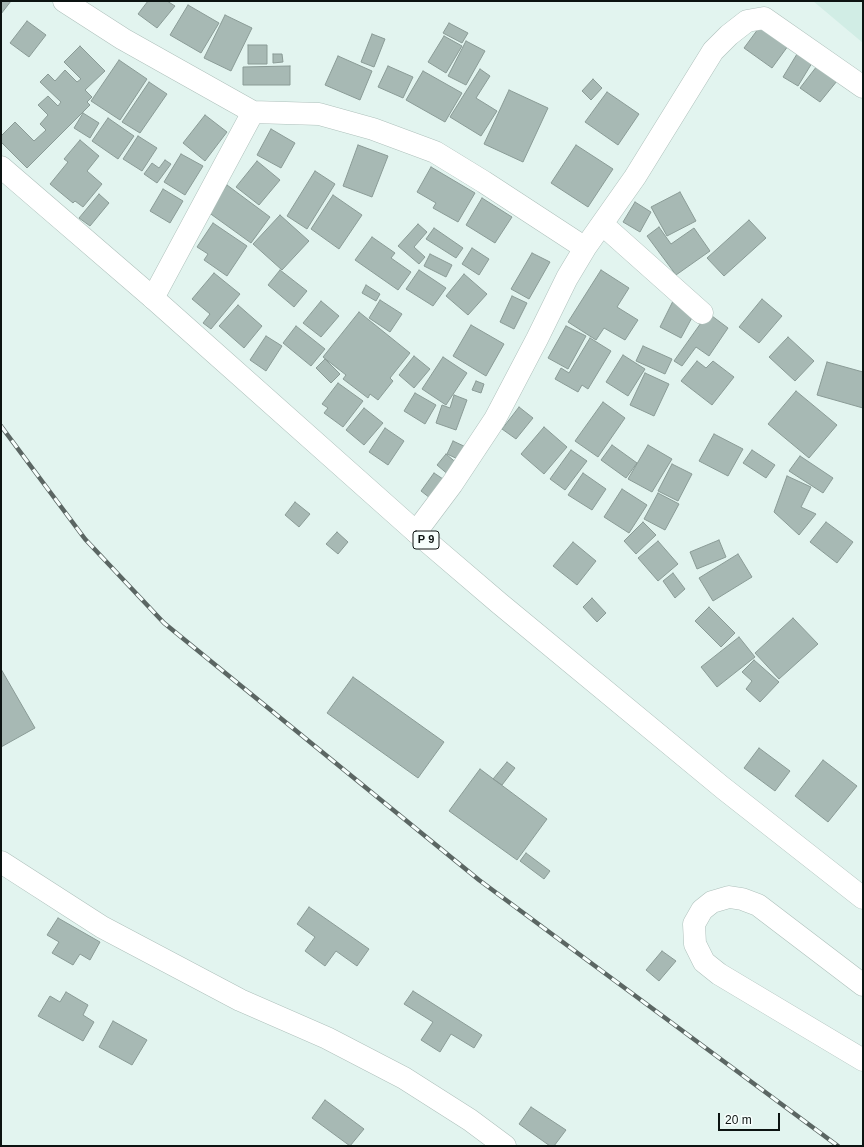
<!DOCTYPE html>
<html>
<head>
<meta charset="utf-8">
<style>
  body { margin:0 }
  #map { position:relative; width:864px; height:1147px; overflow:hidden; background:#e2f4ef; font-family:Helvetica,sans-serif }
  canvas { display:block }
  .frame { position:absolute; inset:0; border:2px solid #0c1311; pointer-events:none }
  .scale { position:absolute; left:718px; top:1113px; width:62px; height:18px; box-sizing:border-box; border:2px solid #0c1311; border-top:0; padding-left:5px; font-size:12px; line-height:14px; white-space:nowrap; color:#0c1311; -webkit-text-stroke:3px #f7fffd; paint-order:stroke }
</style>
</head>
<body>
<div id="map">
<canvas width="864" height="1147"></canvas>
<div class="frame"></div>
<div class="scale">20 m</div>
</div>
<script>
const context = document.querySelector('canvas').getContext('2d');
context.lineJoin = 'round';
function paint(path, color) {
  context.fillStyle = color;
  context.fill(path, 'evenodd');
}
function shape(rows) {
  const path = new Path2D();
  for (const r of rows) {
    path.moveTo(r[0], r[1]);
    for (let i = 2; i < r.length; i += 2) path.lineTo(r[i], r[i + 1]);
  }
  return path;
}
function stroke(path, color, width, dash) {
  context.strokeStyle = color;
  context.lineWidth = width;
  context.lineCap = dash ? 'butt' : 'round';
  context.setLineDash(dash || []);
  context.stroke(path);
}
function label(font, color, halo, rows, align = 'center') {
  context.font = font + ' Helvetica,sans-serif';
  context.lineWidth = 4;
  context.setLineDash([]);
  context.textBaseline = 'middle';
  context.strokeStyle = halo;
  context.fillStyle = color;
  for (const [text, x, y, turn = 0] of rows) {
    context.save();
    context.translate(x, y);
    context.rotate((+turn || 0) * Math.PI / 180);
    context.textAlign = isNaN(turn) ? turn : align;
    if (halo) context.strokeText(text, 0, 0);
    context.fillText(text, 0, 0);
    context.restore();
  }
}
const built = shape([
  [813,1,863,1,863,43]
]);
const building = shape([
  [1,1,11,1,1,14,1,1],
  [148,1,167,1,175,6,157,28,138,14,148,1],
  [188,5,219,23,201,53,170,35,188,5],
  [225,15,252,28,231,71,204,58,225,15],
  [27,21,46,35,29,57,10,43,27,21],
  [449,23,468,33,462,43,443,33,449,23],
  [761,25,788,46,772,68,744,48,761,25],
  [372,34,385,39,374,67,361,62,372,34],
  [444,36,462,46,446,73,428,62,444,36],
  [466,41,485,51,466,85,448,76,466,41],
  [248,45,267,45,267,64,248,64,248,45],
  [80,46,105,71,85,90,92,97,87,102,90,105,27,168,1,142,1,136,15,122,34,141,46,130,40,124,48,115,38,105,48,96,58,106,61,102,40,82,48,74,55,81,65,70,77,82,81,79,64,62,80,46],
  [273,54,282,54,283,62,273,63,273,54],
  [797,54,812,63,798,86,783,77,797,54],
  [338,56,372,71,360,100,325,85,338,56],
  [119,60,147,79,120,120,91,101,119,60],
  [290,66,290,85,243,85,243,67,290,66],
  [388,66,413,77,403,98,378,87,388,66],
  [817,66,837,81,820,102,800,88,817,66],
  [480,69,490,76,476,98,497,111,481,136,450,117,480,69],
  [423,71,462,93,445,122,406,100,423,71],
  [593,79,602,88,591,100,582,91,593,79],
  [149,82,167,94,140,133,122,122,149,82],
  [509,90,548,108,523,162,484,144,509,90],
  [607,92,639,114,618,145,585,122,607,92],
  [83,113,99,123,90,138,74,128,83,113],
  [205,115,227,132,205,161,183,143,205,115],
  [108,118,134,136,118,159,92,141,108,118],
  [271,129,295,143,281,168,257,155,271,129],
  [138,136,157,148,142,171,123,159,138,136],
  [80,140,99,156,87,171,102,184,83,207,75,201,73,203,50,184,68,162,64,159,80,140],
  [358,145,388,156,372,197,343,186,358,145],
  [576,145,613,169,588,207,551,183,576,145],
  [181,154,203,166,185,195,164,182,181,154],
  [165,160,171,164,157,183,144,174,152,163,159,168,165,160],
  [257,161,280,180,259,205,236,187,257,161],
  [431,167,475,193,458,222,433,208,436,203,417,192,431,167],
  [315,171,335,184,307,229,287,216,315,171],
  [227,185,270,217,251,243,208,212,227,185],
  [163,189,183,201,170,223,150,211,163,189],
  [680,192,696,221,667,236,651,207,680,192],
  [99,194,109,203,90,226,79,218,99,194],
  [333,195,362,215,339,249,311,229,333,195],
  [482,198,512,217,495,243,466,225,482,198],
  [635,202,651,212,640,232,623,222,635,202],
  [280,215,309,241,282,270,253,244,280,215],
  [749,220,766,238,724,276,707,258,749,220],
  [213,223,247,246,227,276,204,260,208,254,197,247,213,223],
  [418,224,427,232,414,247,425,257,419,264,398,246,418,224],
  [659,227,671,244,694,228,710,251,676,275,647,236,659,227],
  [434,228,463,248,456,258,426,239,434,228],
  [372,237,395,253,391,258,411,272,398,290,355,260,372,237],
  [472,248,489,259,479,275,462,264,472,248],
  [532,253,550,262,529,299,511,289,532,253],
  [430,254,452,265,446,277,424,266,430,254],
  [280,270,307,291,294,307,268,285,280,270],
  [419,270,446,288,433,306,406,289,419,270],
  [601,270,629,288,617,307,638,320,625,340,604,328,596,340,568,322,601,270],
  [214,273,240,294,211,329,203,323,210,314,192,299,214,273],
  [464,274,487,294,468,315,446,296,464,274],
  [366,285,380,294,376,301,362,293,366,285],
  [512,296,527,303,514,329,500,322,512,296],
  [762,299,782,316,759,343,739,327,762,299],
  [380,300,402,314,390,332,369,318,380,300],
  [321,301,339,316,321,337,303,323,321,301],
  [673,301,695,312,681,338,660,327,673,301],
  [238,305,262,326,244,348,219,326,238,305],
  [359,312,410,353,390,378,393,381,378,400,370,394,368,398,343,379,346,375,323,357,359,312],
  [708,313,728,328,709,356,696,347,682,366,674,361,708,313],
  [471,325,504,344,486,376,453,356,471,325],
  [296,326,325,349,311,366,283,343,296,326],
  [566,326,586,336,568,369,548,358,566,326],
  [266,336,282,346,266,371,250,360,266,336],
  [788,337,814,361,795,381,769,357,788,337],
  [590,338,611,351,588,389,582,385,578,392,555,379,561,368,569,373,590,338],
  [643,346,672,359,665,374,636,361,643,346],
  [623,355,645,369,628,396,606,382,623,355],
  [414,356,430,369,414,388,399,375,414,356],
  [443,357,467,373,446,405,422,389,443,357],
  [325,359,340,374,331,383,316,368,325,359],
  [697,361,706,368,713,361,734,377,712,405,681,381,697,361],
  [827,362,863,372,863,408,817,395,827,362],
  [645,373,669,384,654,416,630,405,645,373],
  [476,381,484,384,481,393,472,390,476,381],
  [338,383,363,401,343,427,324,413,328,408,322,404,338,383],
  [796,391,837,425,809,458,768,424,796,391],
  [415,393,436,405,425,424,404,411,415,393],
  [454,395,467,400,456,430,436,423,442,405,450,408,454,395],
  [603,402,625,418,598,457,575,441,603,402],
  [519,407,533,418,516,439,502,429,519,407],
  [364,408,383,423,364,445,346,430,364,408],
  [544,427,567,447,544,474,521,454,544,427],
  [385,428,404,441,388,465,369,452,385,428],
  [714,434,743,449,728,476,699,461,714,434],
  [453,441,468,448,462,461,447,454,453,441],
  [612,445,637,463,626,478,601,460,612,445],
  [648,445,672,459,652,492,628,479,648,445],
  [571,450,587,461,565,490,550,479,571,450],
  [752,450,775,465,766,478,743,463,752,450],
  [446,454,459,465,450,476,437,465,446,454],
  [800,456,833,478,823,493,789,471,800,456],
  [672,464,692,474,678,501,658,491,672,464],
  [434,473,443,479,430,498,421,491,434,473],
  [583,473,606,489,592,510,568,495,583,473],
  [787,476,811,487,801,507,816,514,799,535,774,512,787,476],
  [622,489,647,505,629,533,604,517,622,489],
  [658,493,679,504,665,530,644,519,658,493],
  [295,502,310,514,299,527,285,515,295,502],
  [643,522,656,535,636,554,624,541,643,522],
  [826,522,853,542,837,563,810,542,826,522],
  [337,532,348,542,338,554,326,544,337,532],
  [719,540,726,557,697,569,690,552,719,540],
  [658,541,678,564,658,581,638,558,658,541],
  [573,542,596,561,577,585,553,566,573,542],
  [738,554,752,577,713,601,699,578,738,554],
  [673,573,685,589,675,598,663,581,673,573],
  [592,598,606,613,597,622,583,607,592,598],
  [709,607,735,633,721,647,695,621,709,607],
  [793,618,818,644,779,679,755,653,793,618],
  [739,637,755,657,717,687,701,667,739,637],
  [754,660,779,682,760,702,746,689,752,681,742,672,754,660],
  [1,669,35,728,1,747,1,669],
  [353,677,444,742,418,778,327,713,353,677],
  [759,748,790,771,775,791,744,768,759,748],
  [823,760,857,786,828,822,795,796,823,760],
  [507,762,515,768,502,785,493,779,507,762],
  [480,769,547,819,517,860,449,811,480,769],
  [526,853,550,871,544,879,520,861,526,853],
  [309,907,369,949,357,966,336,951,325,966,305,951,315,937,297,924,309,907],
  [58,918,100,942,90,960,80,954,73,965,52,953,59,942,47,935,58,918],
  [662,951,676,961,659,981,646,970,662,951],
  [413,991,482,1035,474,1048,451,1034,440,1052,421,1040,433,1022,404,1004,413,991],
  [66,992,88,1005,83,1015,94,1022,83,1041,38,1016,50,996,60,1002,66,992],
  [113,1021,147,1040,132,1065,99,1047,113,1021],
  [325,1100,364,1129,350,1146,312,1118,325,1100],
  [531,1107,566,1130,554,1146,550,1146,519,1124,531,1107]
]);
const minor = shape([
  [64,1,123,39,253,112,319,114,373,129,435,152,484,182,585,248],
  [602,224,702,313],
  [153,298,253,112],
  [416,532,452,484,495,419,537,339,567,278,585,248,635,177,713,51,729,35,747,21,764,18,863,87],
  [1,862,102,927,240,1000,327,1038,404,1078,470,1120,505,1146],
  [863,985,758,905,742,899,729,897,712,902,702,910,694,924,695,944,704,962,719,974,863,1060]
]);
const major = shape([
  [1,167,153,298,416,532,499,603,723,788,863,898]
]);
const rail = shape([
  [1,426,85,539,164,623,479,880,838,1146]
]);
const shields = [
  [426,540,26]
];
const shieldNames = [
  ["P 9",426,540]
];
paint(built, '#d1ede5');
paint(building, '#a7b9b4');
stroke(building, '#8a9b96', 1);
stroke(minor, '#aec0bb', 23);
stroke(major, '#aec0bb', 23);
stroke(minor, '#fff', 22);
stroke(major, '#fff', 22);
stroke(rail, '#5b6663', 4.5);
stroke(rail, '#f7fffd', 3, [9]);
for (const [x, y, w] of shields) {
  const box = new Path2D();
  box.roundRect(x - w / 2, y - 9, w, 18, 3);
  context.fillStyle = '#f7fffd';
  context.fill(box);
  stroke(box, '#0c1311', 1);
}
label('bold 11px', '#0c1311', null, shieldNames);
</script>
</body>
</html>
